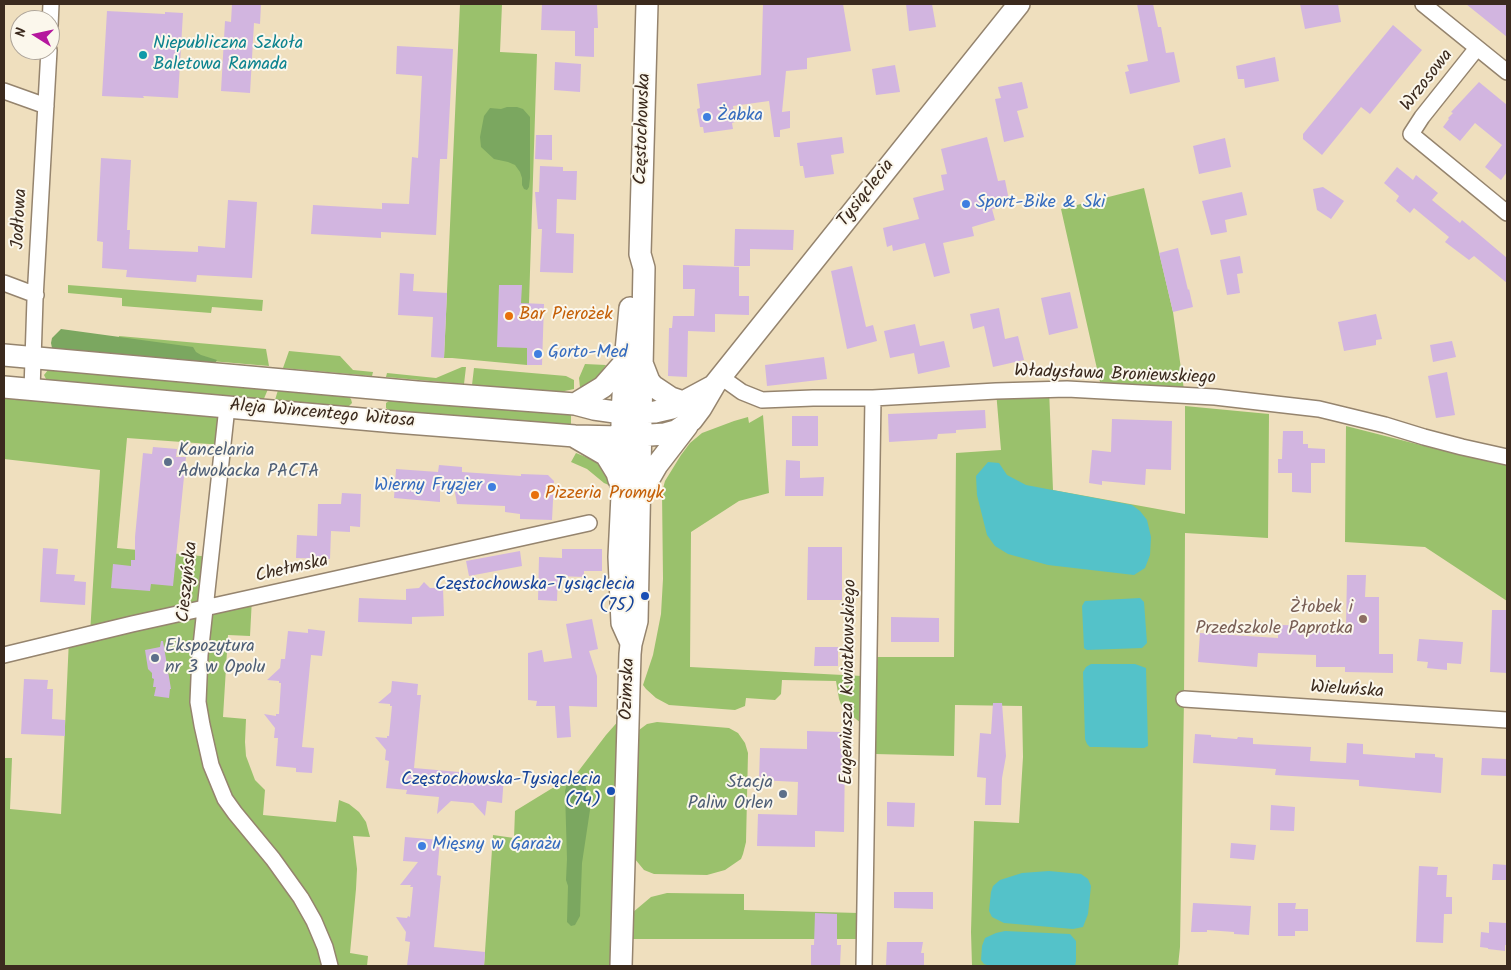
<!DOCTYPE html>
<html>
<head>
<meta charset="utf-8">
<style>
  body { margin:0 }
  #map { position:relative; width:1511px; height:970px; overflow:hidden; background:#efdfbe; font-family:Kalam,sans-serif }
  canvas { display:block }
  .frame { position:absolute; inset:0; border:5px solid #3b2a1e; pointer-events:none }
  .north { position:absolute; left:10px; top:10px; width:50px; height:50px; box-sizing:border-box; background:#fbf7ec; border:1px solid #aea59a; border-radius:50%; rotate:280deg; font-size:14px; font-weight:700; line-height:20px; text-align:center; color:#3b2a1e }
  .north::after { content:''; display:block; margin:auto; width:18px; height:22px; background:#b5179e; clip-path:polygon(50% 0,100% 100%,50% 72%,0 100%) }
</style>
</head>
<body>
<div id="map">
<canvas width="1511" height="970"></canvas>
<div class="frame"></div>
<div class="north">N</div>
</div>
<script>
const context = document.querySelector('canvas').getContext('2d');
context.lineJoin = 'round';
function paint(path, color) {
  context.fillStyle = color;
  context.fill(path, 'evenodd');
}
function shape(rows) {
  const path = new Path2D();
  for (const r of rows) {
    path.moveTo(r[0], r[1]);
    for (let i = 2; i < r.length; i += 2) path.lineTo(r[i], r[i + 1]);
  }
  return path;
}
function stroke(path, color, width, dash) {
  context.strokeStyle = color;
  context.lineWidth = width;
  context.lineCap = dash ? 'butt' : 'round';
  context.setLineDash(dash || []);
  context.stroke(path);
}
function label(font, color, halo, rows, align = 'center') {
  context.font = font + ' Kalam,sans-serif';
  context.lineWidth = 4;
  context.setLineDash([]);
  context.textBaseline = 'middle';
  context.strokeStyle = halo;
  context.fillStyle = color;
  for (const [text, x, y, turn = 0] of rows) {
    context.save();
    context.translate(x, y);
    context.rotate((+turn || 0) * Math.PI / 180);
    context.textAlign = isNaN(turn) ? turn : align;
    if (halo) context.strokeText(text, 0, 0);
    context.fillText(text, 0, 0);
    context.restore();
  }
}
const green = shape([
  [460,4,502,4,500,52,537,54,527,365,452,358,444,358],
  [1144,188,1173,312,1185,397,1102,391,1061,209],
  [68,285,263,300,262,311,212,307,211,313,122,306,122,298,68,293],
  [119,336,266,349,269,366,117,353],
  [289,351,340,356,353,370,373,372,372,376,283,368],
  [585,364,606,365,596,379,580,388,579,378],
  [462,367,466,367,464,384,386,377,387,373,436,378],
  [474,368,566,376,574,380,574,389,560,392,472,385],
  [48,370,85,373,268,389,263,401,259,399,48,380,46,379,44,375],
  [4,387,227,407,223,445,127,438,117,548,211,557,205,608,252,598,250,636,228,635,223,717,246,719,245,742,246,756,255,780,265,790,263,815,336,822,339,800,349,804,359,812,366,822,370,837,353,836,357,869,356,889,350,953,368,956,367,966,4,966,4,758,12,758,10,809,61,814,69,639,90,634,100,470,4,459],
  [1049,389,1053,490,1185,514,1185,406,1269,414,1268,538,1185,533,1184,699,1180,947,1178,966,972,966,971,932,974,821,1019,823,1023,757,1022,706,955,705,954,756,875,754,876,657,954,657,956,453,1001,450,996,391],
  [278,390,348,396,351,399,352,403,348,407,340,407,340,406,275,400],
  [392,399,571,415,571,426,398,411,397,412,390,412,386,408,386,403],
  [763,415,769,493,739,501,691,532,690,667,862,676,861,723,847,712,842,707,839,699,836,681,782,680,781,694,775,700,746,698,745,706,735,710,669,705,656,698,646,689,643,685,653,655,661,614,663,579,662,492,665,481,681,455,690,443,702,433,734,421,748,417,749,423],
  [1346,426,1456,454,1507,465,1507,601,1425,547,1345,542],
  [576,453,591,459,605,468,611,486,604,483,587,469,571,462],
  [628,710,628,753,639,730,647,724,657,722,729,728,738,733,745,743,748,753,746,842,743,854,741,859,725,870,707,875,654,874,644,870,625,847,632,913,651,897,667,893,744,894,744,910,859,913,858,939,622,939,621,966,484,966,493,835,514,838,515,811,577,773,606,735]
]);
const forest = shape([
  [507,107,517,107,523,109,530,117,530,178,529,187,527,190,524,189,522,185,522,178,520,172,515,165,508,162,494,159,481,147,480,137,484,116,490,108,501,109],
  [61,329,193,347,196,352,201,355,217,360,214,365,57,351,52,348,51,343,52,338],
  [573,781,579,781,585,783,590,810,582,863,580,916,575,925,571,926,567,922,568,886,566,880,567,859,565,791,567,784]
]);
const water = shape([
  [988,462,999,463,1007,475,1026,485,1132,505,1140,511,1147,520,1151,537,1150,555,1145,568,1134,575,1048,565,1008,554,995,546,987,535,977,495,976,476],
  [1140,598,1144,602,1147,643,1142,648,1087,650,1084,648,1082,606,1085,601],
  [1091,664,1135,664,1146,668,1148,746,1144,748,1096,747,1090,747,1087,744,1085,739,1083,672,1086,667],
  [1049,871,1081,874,1088,879,1091,886,1088,914,1083,927,1073,929,1004,923,992,917,989,911,991,892,993,886,1000,880,1022,873],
  [1005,931,1070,934,1076,941,1076,961,1075,966,990,966,984,964,981,960,982,946,985,938,996,933]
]);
const building = shape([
  [232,4,261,4,260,24,254,23,250,93,221,91,225,21,231,22],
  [542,4,570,5,570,4,597,4,598,28,594,28,594,57,575,56,575,31,541,30],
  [763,4,843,4,851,51,807,58,807,69,786,71,782,112,790,111,790,128,780,130,780,137,774,137,769,101,733,106,735,122,732,123,733,129,704,133,703,127,700,127,697,109,700,108,697,84,761,75],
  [906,4,932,4,936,27,909,31],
  [1137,4,1153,4,1158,27,1161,27,1166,53,1174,52,1180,82,1130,94,1125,72,1129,71,1127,65,1148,61],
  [1300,4,1338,4,1341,22,1305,29],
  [1466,4,1507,4,1507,37],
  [107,11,165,14,165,12,183,13,178,98,143,96,144,98,102,96],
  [1393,25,1422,50,1370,114,1361,107,1322,155,1303,139,1303,134],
  [397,46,453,49,447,159,440,159,436,235,381,232,381,238,311,234,313,205,382,209,382,203,409,204,412,157,418,158,422,76,396,74],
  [1275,57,1279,81,1245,88,1244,79,1238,79,1236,66],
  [555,62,581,64,580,92,554,90],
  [895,65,900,92,876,95,872,69],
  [1022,82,1028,108,1017,111,1024,137,1004,142,995,99,1001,98,998,87],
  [1479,82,1507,105,1507,172,1501,180,1485,167,1502,145,1475,123,1460,141,1443,127,1449,119,1448,118,1453,113,1451,112],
  [536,135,552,135,552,160,535,159],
  [842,137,844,153,831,155,834,174,805,178,803,166,800,166,797,143],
  [987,137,998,181,1005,180,1010,205,992,209,995,220,972,227,974,236,943,243,950,273,934,277,925,243,893,251,892,245,887,247,883,228,919,219,913,198,944,190,941,175,947,174,941,149],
  [1225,138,1231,167,1199,174,1193,146],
  [101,158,131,160,127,230,130,230,129,249,198,252,198,246,225,248,228,200,257,202,252,278,197,275,196,282,126,277,127,270,102,268,103,242,97,241],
  [540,166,563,167,563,171,577,171,576,200,557,199,556,233,574,234,573,273,540,272,542,229,538,229,535,192,539,192],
  [1397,167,1413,180,1416,175,1438,193,1432,200,1460,223,1462,220,1507,258,1507,283,1474,256,1469,260,1445,242,1449,237,1414,208,1410,213,1396,201,1399,196,1384,183],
  [1323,187,1344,201,1331,219,1317,210,1313,189],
  [1242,192,1247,215,1225,220,1227,232,1211,235,1202,201],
  [735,229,794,230,793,250,750,249,750,266,734,266],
  [1178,248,1188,290,1189,289,1193,307,1173,312,1159,253],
  [1240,256,1243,273,1237,274,1240,293,1227,295,1220,260],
  [683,265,739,267,739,296,749,296,749,315,715,314,715,332,688,331,687,377,668,376,669,328,672,328,673,316,694,316,695,289,683,289],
  [852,266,866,327,873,325,877,341,847,349,831,271],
  [400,273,414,274,413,291,447,293,444,358,431,357,433,317,398,315],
  [499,285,522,285,521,303,544,304,542,365,527,365,527,348,497,347],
  [1070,292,1078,328,1049,335,1041,298],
  [999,308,1005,339,1018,336,1024,360,993,367,984,326,973,329,970,314],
  [1376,314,1382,339,1376,340,1376,345,1344,351,1338,322],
  [915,324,920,346,944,341,950,367,918,374,914,353,890,358,884,331],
  [1452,341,1456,357,1433,362,1430,345],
  [824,357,827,379,767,386,765,365],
  [1447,372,1455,415,1436,418,1428,376],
  [985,410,986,428,956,430,956,433,938,434,937,439,889,442,888,414],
  [792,416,818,416,818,446,792,446],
  [1112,419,1172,421,1171,470,1146,469,1145,485,1102,481,1102,485,1089,483,1092,450,1111,452],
  [1283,431,1303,431,1303,444,1308,444,1308,448,1325,449,1325,463,1311,463,1311,493,1292,492,1292,473,1278,473,1278,459,1282,459],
  [153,447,177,449,176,457,186,457,173,586,151,584,150,591,111,588,113,564,131,566,131,560,135,560,135,537,143,453,152,454],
  [786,460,800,461,800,478,824,477,823,496,785,496],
  [439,465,462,467,462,472,521,476,521,474,548,475,554,481,552,520,520,519,520,514,505,512,505,506,457,504,454,487,440,488,440,502,394,498,396,469,438,472],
  [342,493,361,494,360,527,350,526,350,532,331,531,330,559,296,558,297,535,317,536,318,504,341,504],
  [808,547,842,547,842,600,807,600],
  [43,548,58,549,56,574,75,575,74,581,86,582,85,605,40,602],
  [562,549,602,549,602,571,584,571,584,577,558,576,557,601,538,600,539,557,562,558],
  [520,551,522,566,469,576,466,561],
  [1347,575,1366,575,1365,597,1379,597,1379,654,1393,654,1393,673,1345,672,1345,667,1316,667,1316,655,1258,653,1257,667,1198,662,1200,633,1278,638,1278,625,1346,626],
  [424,582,430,588,443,588,444,616,412,617,412,624,358,622,359,598,406,600,406,589,419,588],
  [1492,610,1507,610,1507,673,1490,672],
  [891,617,939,618,939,642,891,642],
  [592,619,598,649,589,651,597,676,597,707,569,706,571,737,557,738,555,706,536,706,537,701,528,700,528,653,542,650,544,662,572,658,566,624],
  [308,629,325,631,322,656,311,655,302,747,314,748,312,773,296,772,296,768,276,766,278,738,274,738,275,728,264,714,276,716,276,714,279,714,281,683,279,683,279,681,267,680,280,668,281,659,285,659,288,631,308,633],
  [1419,639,1463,642,1461,664,1447,663,1447,670,1427,668,1428,662,1417,661],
  [161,641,163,641,171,689,170,689,169,698,154,696,156,687,153,687,154,679,152,678,152,673,148,669,145,650,160,647],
  [815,647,838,647,838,666,814,666],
  [24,679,48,680,47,689,53,689,52,719,65,720,65,736,21,734],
  [392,681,418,684,417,695,421,695,414,768,504,776,502,803,487,801,485,816,473,803,451,801,437,814,439,797,406,794,407,790,386,788,389,761,385,760,386,750,375,737,387,738,387,736,389,736,392,706,390,706,390,704,378,703,391,692],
  [993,703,1002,703,1006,756,1002,778,1001,805,985,805,986,778,977,777,980,733,991,734],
  [807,731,840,732,840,748,845,754,844,832,815,831,815,847,757,846,758,814,797,815,798,782,759,780,760,748,807,749],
  [1195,734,1211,735,1211,737,1237,739,1238,737,1253,738,1253,744,1311,747,1310,761,1346,763,1347,743,1363,744,1363,754,1415,758,1415,753,1435,754,1435,757,1443,758,1441,793,1359,786,1359,780,1275,775,1276,769,1193,763],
  [1482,758,1507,759,1507,776,1481,775],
  [887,802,915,803,914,827,887,826],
  [1271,805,1295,807,1294,831,1270,830],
  [405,837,440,840,437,875,441,876,434,947,485,952,484,966,407,966,410,942,405,941,406,932,396,917,407,918,408,916,410,917,413,887,410,887,411,885,400,885,418,862,403,861],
  [1231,843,1256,845,1254,860,1230,858],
  [1493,864,1507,865,1507,880,1492,880],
  [1419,866,1438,867,1437,875,1447,875,1446,897,1452,897,1452,914,1444,914,1443,943,1416,942],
  [894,892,933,892,933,909,894,908],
  [1193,903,1251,906,1249,935,1234,934,1234,932,1207,930,1207,932,1191,932],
  [1278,903,1296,903,1295,909,1308,909,1308,931,1295,931,1295,936,1278,936],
  [815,913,837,914,837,945,841,945,840,966,811,966,811,945,814,945],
  [1489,922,1506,923,1507,945,1505,945,1505,951,1488,949,1488,948,1480,947,1481,932,1489,933],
  [887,942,923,942,921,953,924,953,924,966,886,966]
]);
const street = shape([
  [1423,4,1507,72],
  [50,26,51,4],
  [1477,48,1422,117,1411,134,1507,213],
  [4,91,46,106],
  [4,283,36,295],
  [721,377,742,392,762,400,813,398,873,398,996,391,1067,389,1215,397,1319,409,1385,425,1424,437,1462,447,1507,457],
  [32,390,35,299,49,50],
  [227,407,200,655,198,702,202,725,211,765,225,799,235,813,273,859,301,898,314,921,325,947,330,966],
  [4,655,132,624,589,523],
  [1184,699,1507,720],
  [864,966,873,398]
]);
const secondary = shape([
  [630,308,625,362,622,413,622,495,619,557,622,623,631,643],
  [4,355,417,392,575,404,594,409,622,413,655,412,672,408,713,386],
  [642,363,649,381,653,386,671,398,683,402],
  [4,387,395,422,575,436,621,437,665,434,676,431,692,420,701,408,715,384,1019,4],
  [575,404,603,387,625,362],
  [575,437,606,455,617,473,619,480],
  [642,491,657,465,687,426],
  [621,966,630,654,631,644,637,621,644,268,640,254,647,4]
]);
const markers = [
  [143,55,5,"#0f9aa8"],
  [707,117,5,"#3f7fe0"],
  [966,204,5,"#3f7fe0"],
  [509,316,5,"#e8710a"],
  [538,354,5,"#3f7fe0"],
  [168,462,5,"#5c6f8a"],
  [492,487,5,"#3f7fe0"],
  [535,495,5,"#e8710a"],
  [645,596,5,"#1a4fb4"],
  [1363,619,5,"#8d6e63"],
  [155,658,5,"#5c6f8a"],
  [611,791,5,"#1a4fb4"],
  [783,794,5,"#5c6f8a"],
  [422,846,5,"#3f7fe0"]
];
const cultureNames = [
  ["Niepubliczna Szkoła",153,45],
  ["Baletowa Ramada",153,66]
];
const streetNames = [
  ["Wrzosowa",1428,81,-52],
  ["Częstochowska",644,129,-88],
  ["Tysiąclecia",867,194,-52],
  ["Jodłowa",21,219,-87],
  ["Władysława Broniewskiego",1115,376,2],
  ["Aleja Wincentego Witosa",322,415,5],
  ["Chełmska",292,570,-13],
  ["Cieszyńska",189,582,-84],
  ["Eugeniusza Kwiatkowskiego",850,682,-89],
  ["Ozimska",629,689,-88],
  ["Wieluńska",1347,691,4]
];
const shopNames = [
  ["Żabka",717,117],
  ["Sport-Bike & Ski",976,204],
  ["Gorto-Med",548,354],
  ["Wierny Fryzjer",482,487,"right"],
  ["Mięsny w Garażu",432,846]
];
const foodNames = [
  ["Bar Pierożek",519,316],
  ["Pizzeria Promyk",545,495]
];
const serviceNames = [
  ["Kancelaria",178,452],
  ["Adwokacka PACTA",178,473],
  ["Ekspozytura",165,648],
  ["nr 3 w Opolu",165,669],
  ["Stacja",773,784,"right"],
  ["Paliw Orlen",773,805,"right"]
];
const transitNames = [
  ["Częstochowska-Tysiąclecia",635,586],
  ["(75)",635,607],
  ["Częstochowska-Tysiąclecia",601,781],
  ["(74)",601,802]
];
const educationNames = [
  ["Żłobek i",1353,609],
  ["Przedszkole Paprotka",1353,630]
];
paint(green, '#9ac16c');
paint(forest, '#7ba760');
paint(water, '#54c2c9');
paint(building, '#d2b5e0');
stroke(street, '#95846e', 18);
stroke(secondary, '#95846e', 24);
stroke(street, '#fff', 15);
stroke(secondary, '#fff', 21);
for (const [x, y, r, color] of markers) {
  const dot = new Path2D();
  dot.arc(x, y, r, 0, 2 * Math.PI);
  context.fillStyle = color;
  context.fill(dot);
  stroke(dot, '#fbf7ec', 2);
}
label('18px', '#0d838f', '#fbf7ec', cultureNames, 'left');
label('18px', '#3b2a1e', '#fbf7ec', streetNames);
label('18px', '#366cbe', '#fbf7ec', shopNames, 'left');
label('18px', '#c56008', '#fbf7ec', foodNames, 'left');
label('18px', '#4e5e75', '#fbf7ec', serviceNames, 'left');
label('18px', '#164399', '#fbf7ec', transitNames, 'right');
label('18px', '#785e54', '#fbf7ec', educationNames, 'right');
</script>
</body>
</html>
